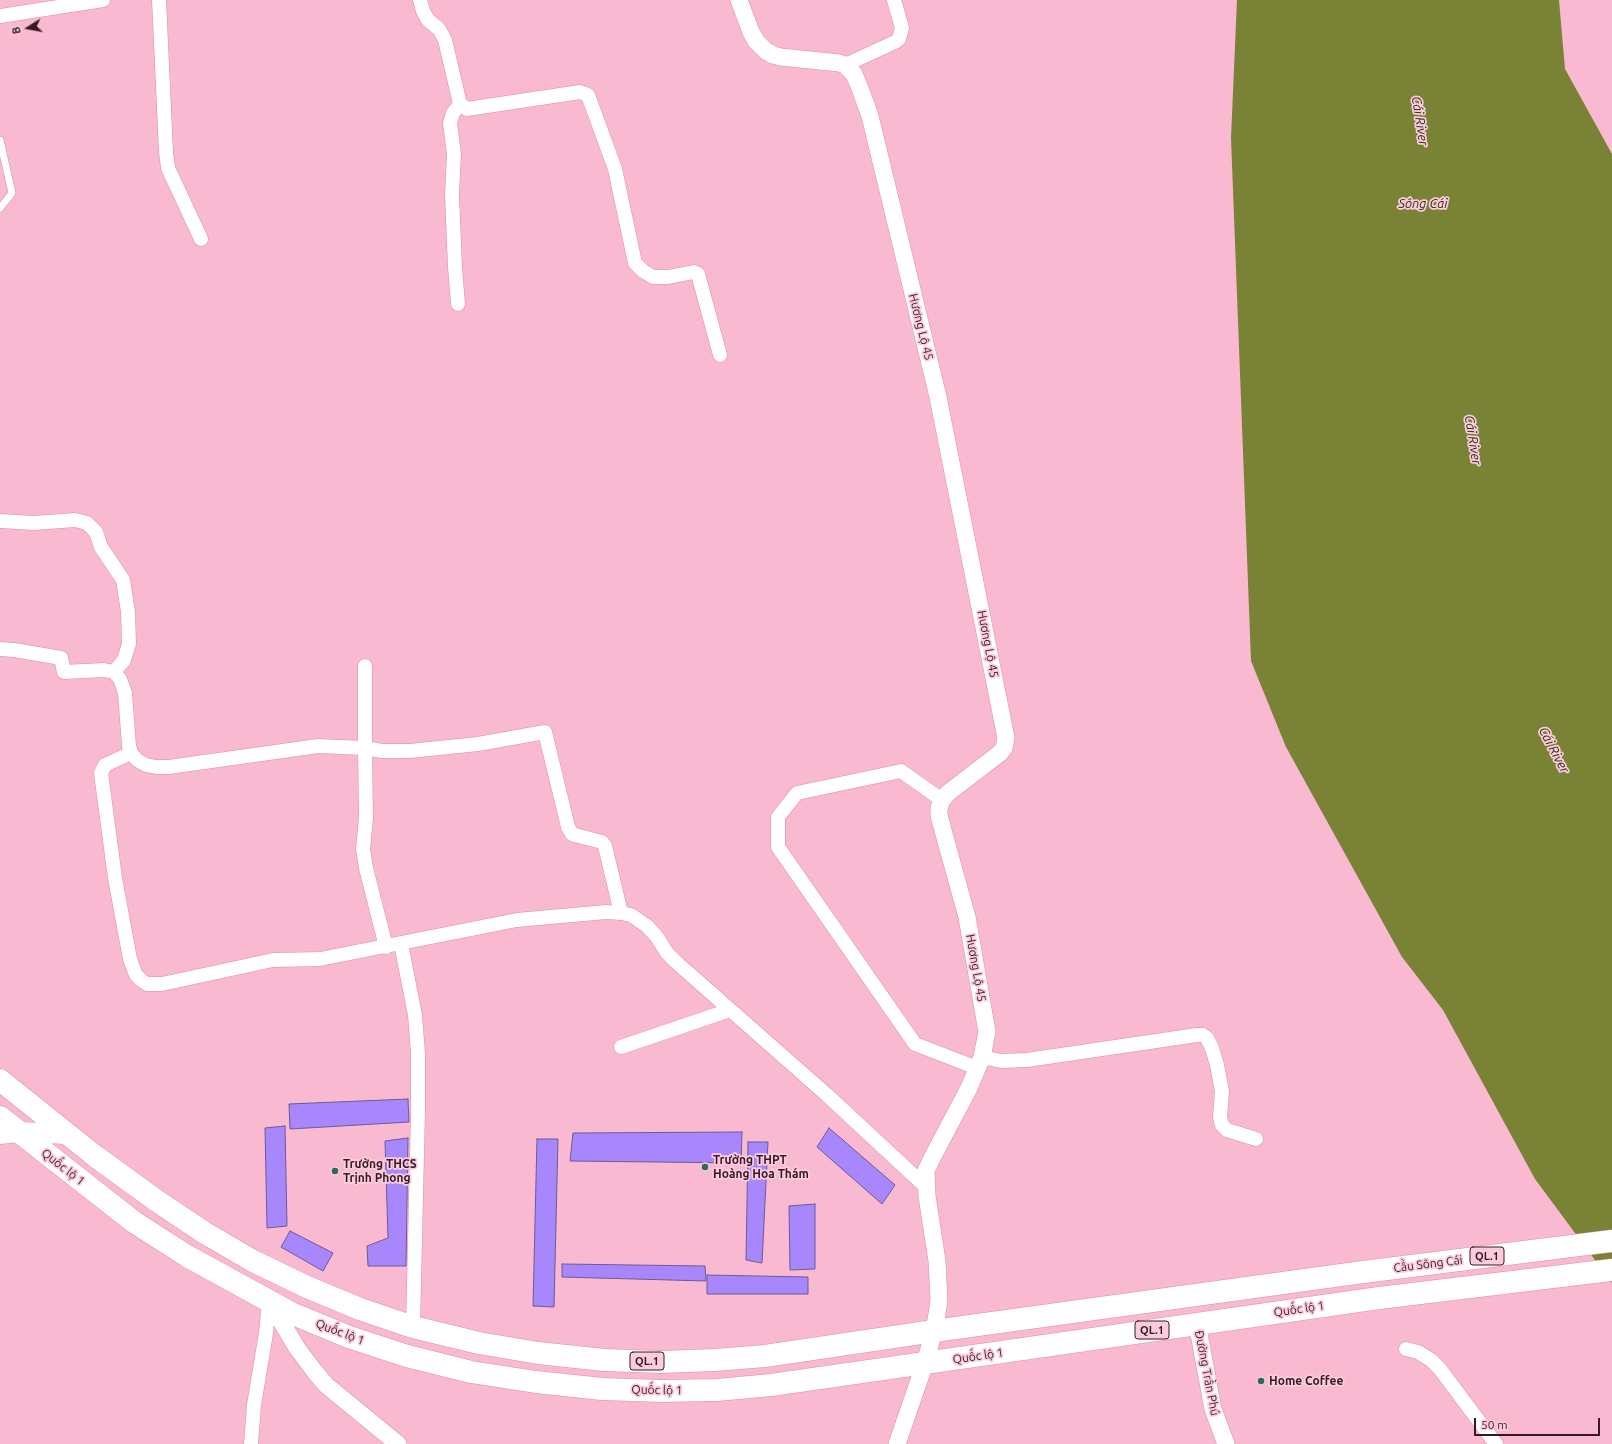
<!DOCTYPE html>
<html>
<head>
<meta charset="utf-8">
<style>
  body { margin:0 }
  #map { position:relative; width:1612px; height:1444px; overflow:hidden; background:#f9b9d0; font-family:Ubuntu,sans-serif }
  canvas { display:block }
  .north { position:absolute; left:8px; top:8px; width:40px; height:40px; -webkit-text-stroke:3px #fcccdd; paint-order:stroke; rotate:259deg; font-size:11px; font-weight:700; line-height:16px; text-align:center; color:#361925 }
  .north::after { content:''; display:block; margin:auto; width:14px; height:18px; background:#361925; clip-path:polygon(50% 0,100% 100%,50% 72%,0 100%) }
  .scale { position:absolute; left:1474px; top:1418px; width:126px; height:18px; box-sizing:border-box; border:2px solid #361925; border-top:0; padding-left:5px; font-size:12px; line-height:14px; white-space:nowrap; color:#361925; -webkit-text-stroke:3px #fcccdd; paint-order:stroke }
</style>
</head>
<body>
<div id="map">
<canvas width="1612" height="1444"></canvas>
<div class="north">B</div>
<div class="scale">50 m</div>
</div>
<script>
const context = document.querySelector('canvas').getContext('2d');
context.lineJoin = 'round';
function paint(path, color) {
  context.fillStyle = color;
  context.fill(path, 'evenodd');
}
function shape(rows) {
  const path = new Path2D();
  for (const r of rows) {
    path.moveTo(r[0], r[1]);
    for (let i = 2; i < r.length; i += 2) path.lineTo(r[i], r[i + 1]);
  }
  return path;
}
function stroke(path, color, width, dash) {
  context.strokeStyle = color;
  context.lineWidth = width;
  context.lineCap = dash ? 'butt' : 'round';
  context.setLineDash(dash || []);
  context.stroke(path);
}
function label(font, color, halo, rows, align = 'center') {
  context.font = font + ' Ubuntu,sans-serif';
  context.lineWidth = 3.5;
  context.setLineDash([]);
  context.textBaseline = 'middle';
  context.strokeStyle = halo;
  context.fillStyle = color;
  for (const [text, x, y, turn = 0] of rows) {
    context.save();
    context.translate(x, y);
    context.rotate((+turn || 0) * Math.PI / 180);
    context.textAlign = isNaN(turn) ? turn : align;
    if (halo) context.strokeText(text, 0, 0);
    context.fillText(text, 0, 0);
    context.restore();
  }
}
const water = shape([
  [1237,0,1559,0,1565,69,1612,154,1612,1283,1535,1179,1443,1010,1402,957,1286,747,1251,661,1231,138]
]);
const building = shape([
  [408,1099,409,1122,290,1129,289,1104,408,1099],
  [285,1126,287,1226,267,1228,265,1128,285,1126],
  [829,1128,895,1185,882,1204,817,1147,829,1128],
  [742,1132,741,1163,570,1161,573,1133,742,1132],
  [408,1138,406,1266,368,1266,367,1246,388,1238,385,1141,408,1138],
  [537,1139,558,1139,554,1307,533,1306,537,1139],
  [748,1142,768,1142,762,1263,746,1260,748,1142],
  [815,1204,815,1269,790,1270,789,1206,815,1204],
  [290,1231,333,1253,323,1271,281,1247,290,1231],
  [562,1264,705,1266,706,1281,562,1277,562,1264],
  [707,1275,808,1277,808,1294,707,1294,707,1275]
]);
const service = shape([
  [0,140,12,193,0,208]
]);
const minor = shape([
  [159,0,166,152,168,168,201,239],
  [420,0,423,11,428,20,439,29,445,40,460,104,453,113,450,123,454,154,452,195,455,267,458,304],
  [0,16,103,0],
  [845,65,895,42,899,39,902,28,894,0],
  [460,104,467,109,580,92,588,95,615,169,635,263,643,271,653,277,668,277,694,272,698,274,720,355],
  [0,521,34,523,75,520,87,523,96,532,101,547,123,580,128,612,129,644,124,660,114,672],
  [0,649,14,650,61,658,64,672,104,670,114,672,120,679,125,693,129,746,131,753,137,760,146,765,156,767,169,767,318,746,365,748,366,818,363,849,366,868,386,947],
  [365,666,365,748,382,751,410,751,478,744,545,732,568,827,572,834,575,835,602,842,605,846,621,913],
  [131,753,105,765,101,773,115,878,130,959,136,975,141,980,147,984,162,984,273,960,320,959,517,920,606,912,621,913,631,915,647,926,657,937,667,953,676,962,827,1095,925,1186],
  [942,800,901,771,797,793,778,817,778,847,915,1044,977,1068],
  [401,944,415,1015,418,1053,418,1111,413,1327],
  [621,1047,730,1010],
  [982,1057,1001,1061,1027,1060,1197,1035,1203,1035,1207,1038,1212,1048,1217,1065,1222,1091,1220,1117,1222,1125,1227,1130,1256,1139],
  [1406,1349,1418,1352,1431,1360,1440,1369,1496,1444],
  [251,1444,254,1405,266,1333,269,1301]
]);
const tertiary = shape([
  [739,0,751,32,756,41,766,51,773,55,781,57,839,63,845,65,854,74,861,91,870,116,938,397,1006,738,1004,748,1000,753,948,793,942,800,939,808,939,815,944,834,967,917,987,1032,982,1057,969,1088,931,1160,926,1171,927,1196,937,1261,939,1300,937,1314,934,1331,925,1363,897,1444],
  [269,1301,297,1348,315,1372,326,1385,398,1444],
  [1197,1323,1213,1409,1226,1444]
]);
const secondary = shape([
  [0,1134,18,1132,68,1134]
]);
const trunk = shape([
  [0,1080,95,1156,157,1201,205,1233,253,1261,307,1287,360,1309,413,1327,479,1343,538,1353,604,1360,661,1362,715,1360,765,1356,934,1331,1363,1272,1612,1241],
  [0,1117,134,1222,187,1256,291,1313,349,1337,407,1356,471,1372,536,1382,602,1389,661,1391,717,1390,771,1385,1379,1298,1612,1270]
]);
const markers = [
  [705,1167,4,"#286a5b"],
  [335,1171,4,"#286a5b"],
  [1261,1381,4,"#286a5b"]
];
const shields = [
  [1487,1256,34],
  [1152,1330,34],
  [647,1361,34]
];
const shieldNames = [
  ["QL.1",1487,1256],
  ["QL.1",1152,1330],
  ["QL.1",647,1361]
];
const streetNames = [
  ["Hương Lộ 45",921,327,76],
  ["Hương Lộ 45",988,644,79],
  ["Hương Lộ 45",976,968,80],
  ["Quốc lộ 1",63,1167,38],
  ["Cầu Sông Cái",1428,1264,-7],
  ["Quốc lộ 1",1299,1309,-8],
  ["Quốc lộ 1",340,1332,21],
  ["Quốc lộ 1",978,1356,-8],
  ["Đường Trần Phú",1207,1373,79],
  ["Quốc lộ 1",657,1390,1]
];
const poiNames = [
  ["Trường THPT",713,1160],
  ["Hoàng Hoa Thám",713,1174],
  ["Trường THCS",343,1164],
  ["Trịnh Phong",343,1178],
  ["Home Coffee",1269,1381]
];
const waterNames = [
  ["Cái River",1420,121,81],
  ["Sông Cái",1423,204],
  ["Cái River",1473,440,81],
  ["Cái River",1554,750,62]
];
paint(water, '#798235');
paint(building, '#a886fc');
stroke(building, '#6b5a98', 1);
stroke(service, '#d98eab', 8);
stroke(minor, '#d98eab', 15);
stroke(tertiary, '#d98eab', 18);
stroke(secondary, '#d98eab', 21);
stroke(trunk, '#d98eab', 23);
stroke(service, '#fff', 7);
stroke(minor, '#fff', 14);
stroke(tertiary, '#fff', 17);
stroke(secondary, '#fff', 20);
stroke(trunk, '#fff', 22);
for (const [x, y, r, color] of markers) {
  const dot = new Path2D();
  dot.arc(x, y, r, 0, 2 * Math.PI);
  context.fillStyle = color;
  context.fill(dot);
  stroke(dot, '#fcccdd', 1.5);
}
for (const [x, y, w] of shields) {
  const box = new Path2D();
  box.roundRect(x - w / 2, y - 9, w, 18, 3);
  context.fillStyle = '#fcccdd';
  context.fill(box);
  stroke(box, '#361925', 1);
}
label('bold 11px', '#361925', null, shieldNames);
label('12px', '#361925', '#fcccdd', streetNames);
label('bold 12px', '#361925', '#fcccdd', poiNames, 'left');
label('italic 13px', '#2d3018', '#fcccdd', waterNames);
</script>
</body>
</html>
